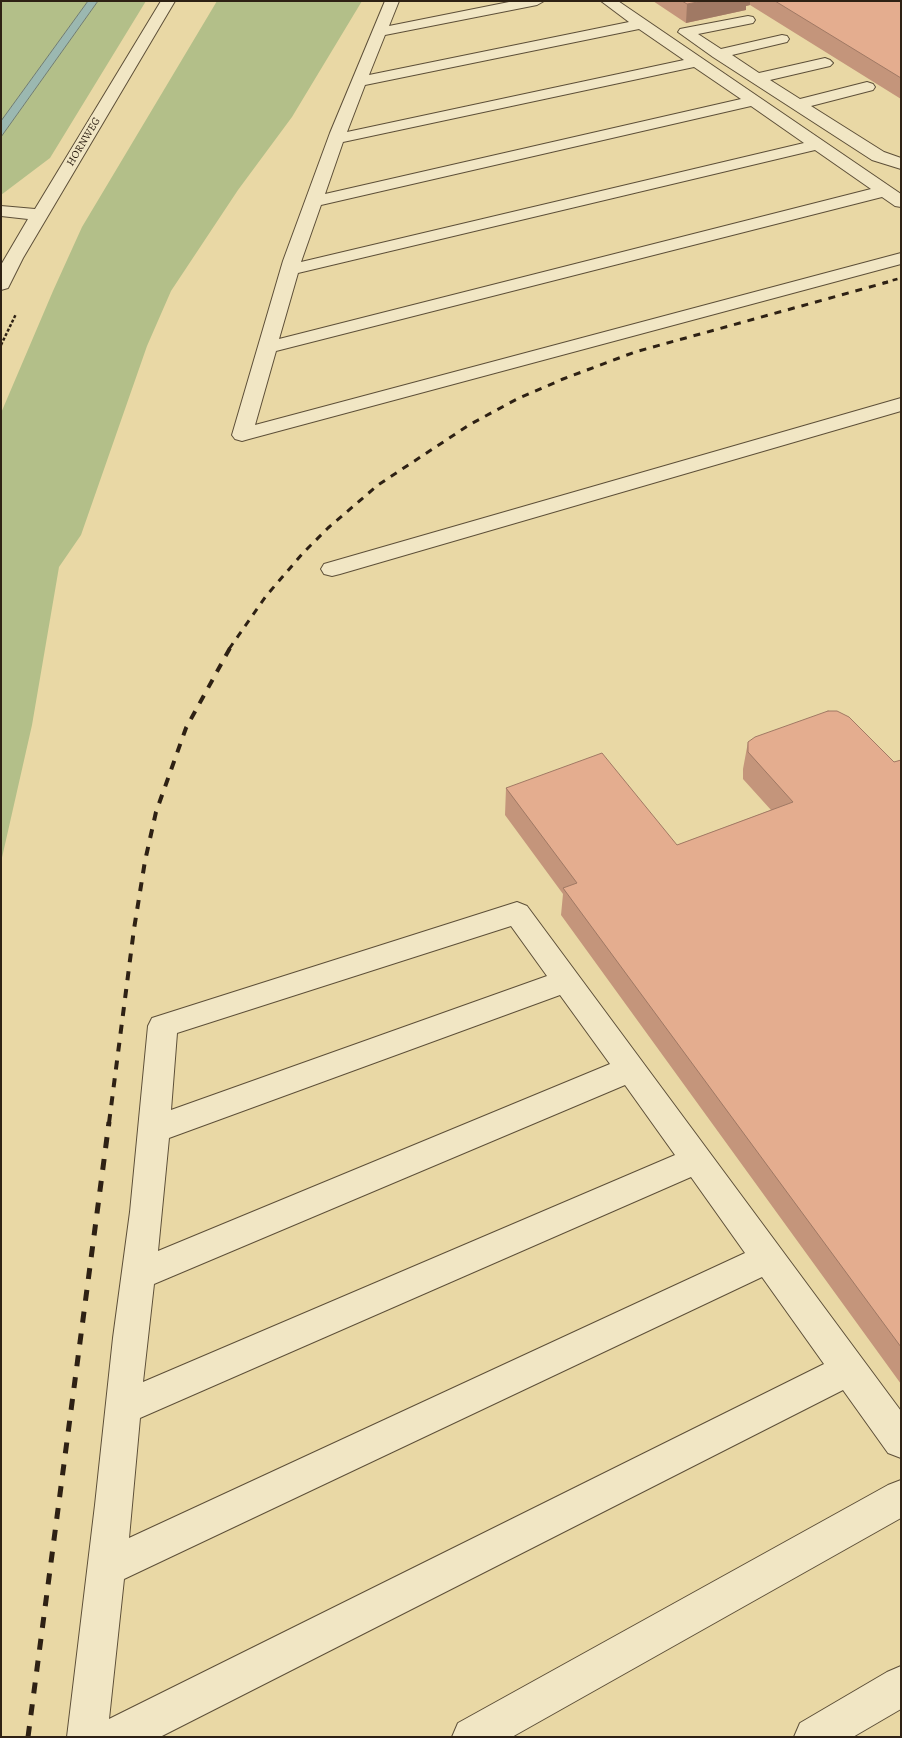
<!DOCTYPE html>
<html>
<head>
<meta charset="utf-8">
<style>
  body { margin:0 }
  #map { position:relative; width:902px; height:1738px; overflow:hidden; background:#e9d8a5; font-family:Alegreya,serif }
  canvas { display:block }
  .frame { position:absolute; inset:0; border:2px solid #2e2114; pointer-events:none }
</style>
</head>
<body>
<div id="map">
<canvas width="902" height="1738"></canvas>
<div class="frame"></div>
</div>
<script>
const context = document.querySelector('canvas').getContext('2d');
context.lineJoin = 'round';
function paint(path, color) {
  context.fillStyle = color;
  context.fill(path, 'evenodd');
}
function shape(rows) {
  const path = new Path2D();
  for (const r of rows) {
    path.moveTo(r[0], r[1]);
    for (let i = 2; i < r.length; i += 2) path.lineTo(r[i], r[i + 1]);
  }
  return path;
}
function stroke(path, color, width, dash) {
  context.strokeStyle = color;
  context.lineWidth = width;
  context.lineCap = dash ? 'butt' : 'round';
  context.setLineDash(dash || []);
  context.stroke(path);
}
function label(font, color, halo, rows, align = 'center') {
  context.font = font + ' Alegreya,serif';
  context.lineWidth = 5;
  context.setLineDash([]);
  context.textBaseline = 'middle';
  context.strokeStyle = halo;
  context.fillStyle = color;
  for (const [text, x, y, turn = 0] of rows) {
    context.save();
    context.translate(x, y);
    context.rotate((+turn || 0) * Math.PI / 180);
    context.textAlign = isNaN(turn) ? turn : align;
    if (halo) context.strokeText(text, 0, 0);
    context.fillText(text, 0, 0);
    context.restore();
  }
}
const green = shape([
  [1,1,88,1,1,121],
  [98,1,146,1,50,158,1,195,1,137],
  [217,1,362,1,292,117,238,190,171,291,147,346,81,535,59,567,32,725,1,862,1,413,53,291,82,227]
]);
const water = shape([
  [88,1,98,1,1,137,1,121,88,1]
]);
const path = shape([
  [1,345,16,314]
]);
const minor = shape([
  [161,1,175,1,23,258,8,288,1,290,1,265,28,219,1,216,1,206,35,209,161,1],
  [385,1,399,1,389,26,514,1,544,1,537,5,385,35,369,75,629,22,601,1,618,1,901,194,901,207,895,206,882,197,276,351,255,425,901,253,901,264,249,439,242,441,235,439,232,435,283,261,330,133,385,1],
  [639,29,684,60,347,132,365,85,639,29],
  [694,67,741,99,325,194,343,142,694,67],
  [751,106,804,143,301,262,321,205,751,106],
  [815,150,871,189,279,339,298,273,815,150],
  [748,16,753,17,755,20,753,23,698,34,721,49,782,35,787,36,789,39,787,42,732,55,759,73,825,58,830,60,833,63,830,66,770,80,800,99,867,82,873,84,875,87,873,90,811,106,884,152,901,158,901,169,872,160,713,57,678,32,680,29,685,28,748,16],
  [901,398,901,411,340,574,332,576,324,574,321,569,324,564,901,398],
  [517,902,527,906,901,1411,901,1458,888,1453,843,1390,160,1737,67,1737,95,1505,113,1338,130,1212,148,1026,152,1018,517,902],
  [511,926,547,976,171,1110,177,1033,511,926],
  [560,995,610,1064,158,1251,169,1138,560,995],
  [625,1085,675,1155,143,1382,154,1284,625,1085],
  [691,1177,745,1253,129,1538,140,1418,691,1177],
  [762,1277,824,1364,109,1719,124,1579,762,1277],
  [901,1480,901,1518,512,1737,452,1737,458,1723,888,1485,901,1480],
  [901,1666,901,1709,853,1737,794,1737,800,1723,887,1672,901,1666]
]);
const railFar3 = shape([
  [883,283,901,278]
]);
const railFar2 = shape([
  [229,649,266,596,303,553,328,528,378,485,469,425,517,399,563,379,635,352,888,282]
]);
const railFar1 = shape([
  [109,1123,134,929,145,861,156,812,186,728,230,648]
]);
const rail = shape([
  [28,1737,109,1122]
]);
const wall = shape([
  [653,1,901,1,901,99,750,5,746,6,746,10,686,23],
  [748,742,894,762,901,760,901,1384,561,915,563,894,505,815,506,788,677,845,771,810,743,779,743,769]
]);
const shadedWall = shape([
  [703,1,750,1,750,5,746,6,746,10,686,23,687,4]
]);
const building = shape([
  [682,1,703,1,687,4,682,1],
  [775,1,901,1,901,78,775,1],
  [828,711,837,711,849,717,894,762,901,760,901,1347,563,888,577,883,506,788,602,753,677,845,793,802,748,752,748,742,755,737,828,711]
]);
const farStreetnames = [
  ["HORNWEG",84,142,-59]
];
paint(green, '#b3bf89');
paint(water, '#9bb8b1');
stroke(water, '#6f7c72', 1);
stroke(minor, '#5d4f38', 2);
stroke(path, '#2e2114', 2.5, [3, 2]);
paint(minor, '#f1e6c4');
stroke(railFar3, '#2e2114', 2.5, [5, 5]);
stroke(railFar2, '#2e2114', 3, [7, 7]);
stroke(railFar1, '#2e2114', 4, [9, 9]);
stroke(rail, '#2e2114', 5, [11, 11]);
paint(wall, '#c4957b');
paint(shadedWall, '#a07964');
paint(building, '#e4ad8f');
stroke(building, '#a07964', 1);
label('11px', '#2e2114', '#f1e6c4', farStreetnames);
</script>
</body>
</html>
